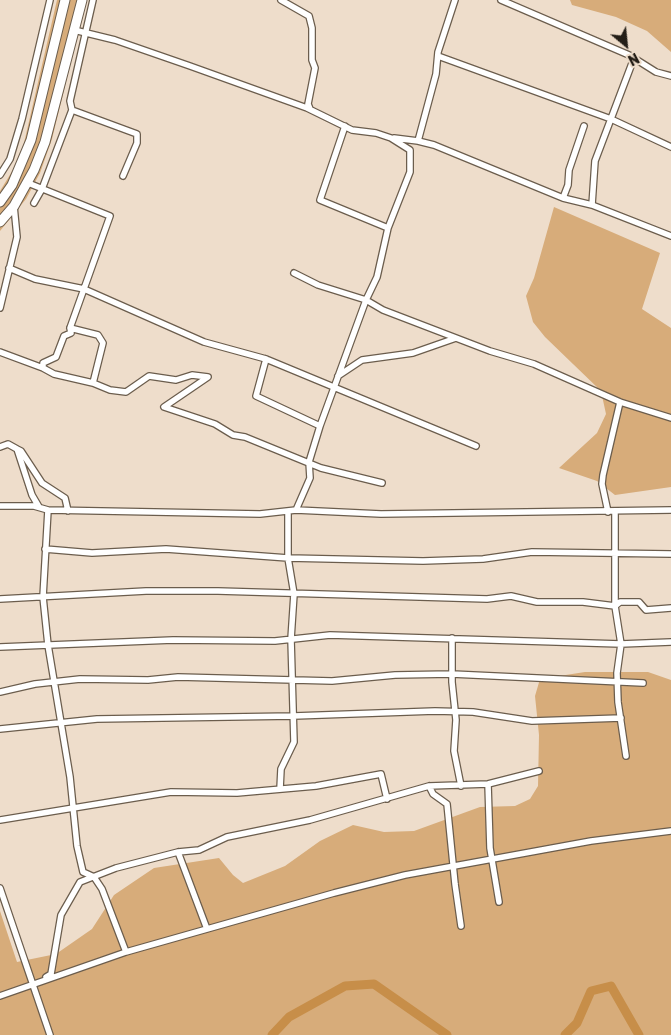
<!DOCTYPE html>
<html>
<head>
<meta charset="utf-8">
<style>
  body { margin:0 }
  #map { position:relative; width:671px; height:1035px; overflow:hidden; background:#eeddcb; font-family:Rubik,sans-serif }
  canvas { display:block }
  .north { position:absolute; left:601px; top:20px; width:50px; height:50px; -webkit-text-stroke:4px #eeddcb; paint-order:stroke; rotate:152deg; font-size:14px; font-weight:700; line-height:20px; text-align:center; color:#241e17 }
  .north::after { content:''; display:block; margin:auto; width:18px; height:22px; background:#241e17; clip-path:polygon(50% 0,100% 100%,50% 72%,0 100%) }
</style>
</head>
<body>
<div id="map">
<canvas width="671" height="1035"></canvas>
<div class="north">N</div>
</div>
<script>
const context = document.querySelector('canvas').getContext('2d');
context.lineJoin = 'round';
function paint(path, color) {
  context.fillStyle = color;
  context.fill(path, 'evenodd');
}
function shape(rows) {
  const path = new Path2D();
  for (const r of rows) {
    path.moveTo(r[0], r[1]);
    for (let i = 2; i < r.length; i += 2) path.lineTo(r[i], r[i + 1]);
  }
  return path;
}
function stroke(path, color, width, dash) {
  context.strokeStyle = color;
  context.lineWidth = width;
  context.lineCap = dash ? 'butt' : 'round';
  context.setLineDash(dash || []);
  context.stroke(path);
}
const green = shape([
  [57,0,85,0,66,82,52,139,40,173,26,199,0,231,0,191,16,165,24,143],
  [570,0,671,0,671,52,647,31,616,17,572,5],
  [554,207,660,253,642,309,671,328,671,487,615,495,597,481,559,468,597,433,606,414,601,391,545,337,533,322,526,296,534,278],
  [585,672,648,672,671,680,671,1035,0,1035,0,911,17,962,56,954,92,929,114,895,154,868,219,858,233,875,243,883,285,866,320,841,353,825,384,832,414,831,480,807,515,806,530,799,538,786,539,735,535,696,540,679]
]);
const river = shape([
  [272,1035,289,1017,345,986,374,984,447,1035],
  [565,1035,577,1023,591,991,611,986,639,1035]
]);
const minor = shape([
  [281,0,309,16,312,28,312,60,315,68,308,104,310,109],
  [501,0,629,55,656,72,671,76],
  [74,30,115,40,190,66,307,108,352,130,376,133,391,138,410,150,410,172,388,228,377,277,366,300,320,426,309,462,310,478,296,510],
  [438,56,611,119,671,147],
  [72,110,137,134,137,143,123,176],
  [345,126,320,200,388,228],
  [394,138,418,141,436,74,438,52,455,0],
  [418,141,434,145,563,198,592,205,671,236],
  [0,175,10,159,22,119,50,0],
  [28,183,110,216,70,328],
  [563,198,568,185,569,170,584,126],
  [34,203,42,189,72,110,70,101,93,0],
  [592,205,595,161,634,58],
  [9,268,35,279,84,289,204,342,266,359,256,396,320,426],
  [294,273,318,285,366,300,383,310,490,351,534,364,620,402,671,418],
  [0,308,17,237,14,206],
  [0,352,43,368,43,363,56,357,64,336,71,333,70,328,98,335,103,343,93,383,110,390,126,392,149,376,176,380,192,375,208,377,164,407,215,424,233,435,245,437,321,468,382,483],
  [266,359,476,446],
  [43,368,54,374,93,383],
  [338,376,362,360,413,353,456,338],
  [0,447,8,444,17,449,32,495,39,507],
  [17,449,21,451,42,483,65,498,68,511],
  [0,506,34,506,48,510,43,597,48,645,70,777,77,846,83,872,94,877,102,889,126,952],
  [48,510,260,514,296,510,381,514,671,510],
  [615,511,615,606,621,644,617,673,618,702,626,756],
  [608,512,602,484,603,475,620,402],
  [45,549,92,553,166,549,288,558,423,561,483,559,532,552,671,554],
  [0,599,146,591,218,591,487,599,511,596,537,602,583,602,615,606,620,602,639,602,646,610,671,608],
  [452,638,452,682,456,720,454,751,461,786],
  [0,647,173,640,275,641,330,635,621,644,671,642],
  [0,692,35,684,80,679,148,680,178,677,332,681,395,675,452,674,643,683],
  [0,729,97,719,294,716,435,711,473,712,532,721,621,718],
  [488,784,490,848,499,902],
  [429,786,433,794,447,804,455,884,461,926],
  [280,789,281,769,294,742,291,639,294,594,288,558,288,511],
  [0,820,171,792,237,793,316,786,381,774,387,799],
  [178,852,207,929],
  [0,888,50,1035],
  [46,977,51,974,61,915,80,882,116,868,178,852,199,850,227,837,310,820,429,786,488,784,539,771],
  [0,996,126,952,334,893,405,875,591,841,671,831]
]);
const highway = shape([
  [0,202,12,185,31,140,65,0],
  [0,222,14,206,34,170,45,142,82,0]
]);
paint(green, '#d7ac7a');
stroke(river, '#c78e49', 9);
stroke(minor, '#6b5d4d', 8);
stroke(highway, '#6b5d4d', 11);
stroke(minor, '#fff', 5.5);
stroke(highway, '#fff', 9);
</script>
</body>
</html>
